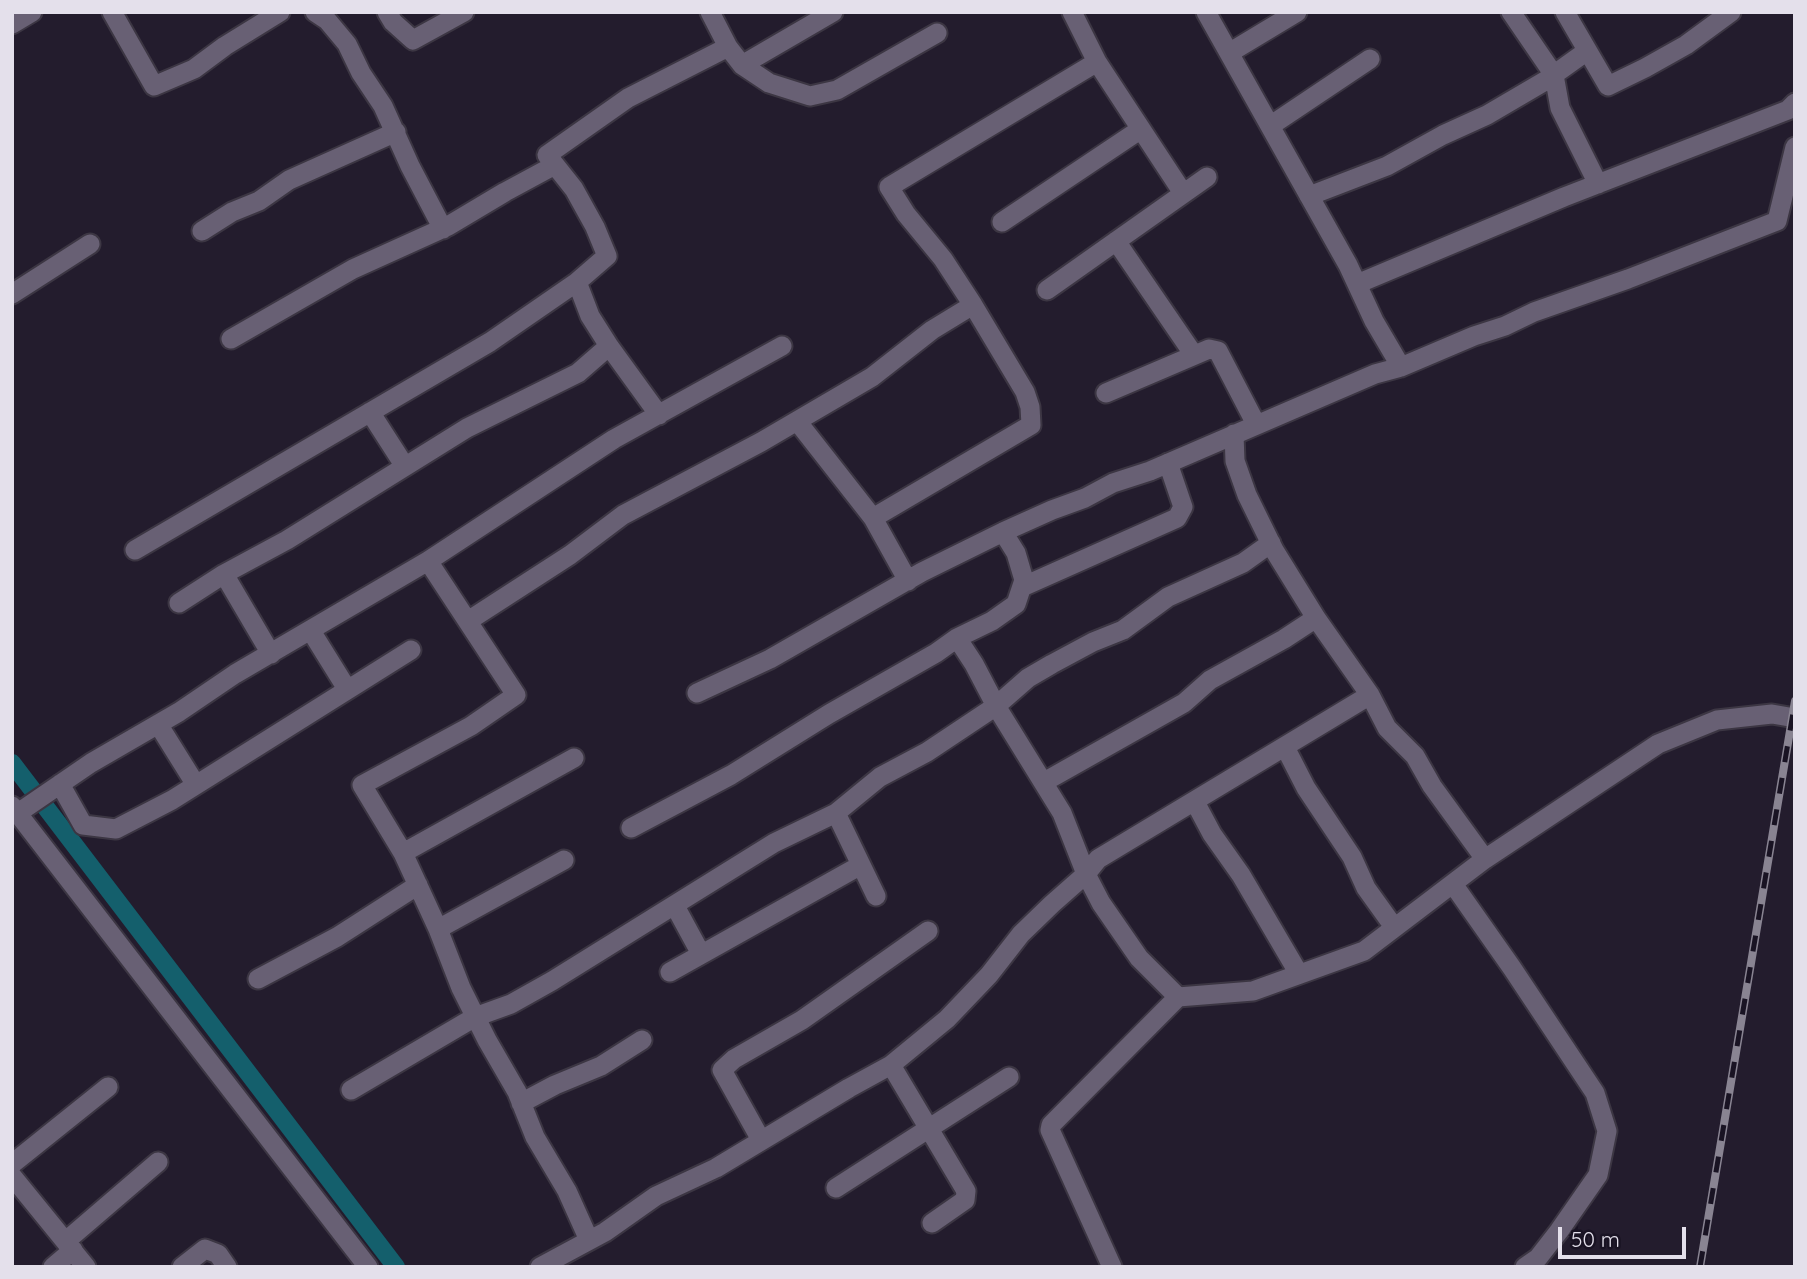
<!DOCTYPE html>
<html>
<head>
<meta charset="utf-8">
<style>
  body { margin:0 }
  #map { position:relative; width:1807px; height:1279px; overflow:hidden; background:#231c2d; font-family:Quicksand,sans-serif }
  canvas { display:block }
  .frame { position:absolute; inset:0; border:14px solid #e4e0eb; pointer-events:none }
  .scale { position:absolute; left:1558px; top:1227px; width:128px; height:32px; box-sizing:border-box; border:4px solid #e4e0eb; border-top:0; padding-left:9px; font-size:21px; line-height:24px; white-space:nowrap; color:#e4e0eb; -webkit-text-stroke:5px #191323; paint-order:stroke }
</style>
</head>
<body>
<div id="map">
<canvas width="1807" height="1279"></canvas>
<div class="frame"></div>
<div class="scale">50 m</div>
</div>
<script>
const context = document.querySelector('canvas').getContext('2d');
context.lineJoin = 'round';
function shape(rows) {
  const path = new Path2D();
  for (const r of rows) {
    path.moveTo(r[0], r[1]);
    for (let i = 2; i < r.length; i += 2) path.lineTo(r[i], r[i + 1]);
  }
  return path;
}
function stroke(path, color, width, dash) {
  context.strokeStyle = color;
  context.lineWidth = width;
  context.lineCap = dash ? 'butt' : 'round';
  context.setLineDash(dash || []);
  context.stroke(path);
}
const canal = shape([
  [12,763,396,1267]
]);
const minor = shape([
  [112,12,154,86,194,69,225,46,280,12],
  [315,12,327,20,347,44,361,73,383,106,410,166,443,229],
  [387,12,393,22,413,40,464,12],
  [1072,12,1097,62,1183,193],
  [1206,12,1348,265,1374,321,1401,367],
  [1511,12,1554,75,1560,108,1598,184],
  [1565,12,1608,86,1645,68,1686,45,1731,12],
  [12,24,32,12],
  [728,47,742,65,769,83,810,96,837,90,937,33],
  [1229,53,1297,12],
  [742,65,833,12],
  [1270,126,1370,59],
  [1309,196,1387,166,1443,135,1487,115,1545,81,1587,51],
  [1002,222,1141,129],
  [202,231,232,212,259,201,289,180,396,132],
  [1116,241,1194,355],
  [1357,284,1564,197,1788,110,1795,103],
  [1047,290,1207,177],
  [12,294,90,244],
  [231,339,353,269,448,226,505,192,555,165],
  [609,346,659,415],
  [1106,393,1209,349,1218,351,1256,424],
  [370,412,404,465],
  [797,421,873,518,908,581],
  [1234,434,1235,461,1247,495,1274,550,1316,618,1370,695,1387,728,1415,756,1432,786,1485,859],
  [873,518,1031,425,1030,407,1025,392,973,305],
  [1003,532,1052,510,1085,498,1113,483,1150,471,1375,374,1401,367,1474,336,1505,326,1534,312,1628,279,1777,221,1795,147],
  [135,550,490,342,577,282],
  [428,561,614,439,782,346],
  [1022,587,1177,518,1183,507,1168,463],
  [179,603,224,574],
  [468,621,570,555,623,515,761,442,872,377,932,330,973,305,943,259,906,214,889,187,1097,62],
  [311,631,347,689],
  [957,638,974,664,996,706,1028,678,1052,664,1093,642,1123,630,1168,597,1243,563,1271,543],
  [271,654,224,574,287,540,467,428,578,373,609,346,590,316,577,282,607,256,595,227,574,189,547,155,628,98,728,47,710,12],
  [158,724,196,785],
  [1285,747,1306,788,1352,857,1366,888,1394,927],
  [1044,782,1184,703,1210,680,1284,639,1316,618],
  [60,784,83,825,116,829,172,800,411,650],
  [1195,802,1212,834,1241,875,1299,974],
  [12,806,368,1267],
  [18,813,91,763,179,712,235,674,428,561,516,695,471,726,362,785,403,853,438,929,461,988,487,1040,517,1092,535,1137,567,1191,589,1240],
  [836,813,876,896],
  [631,828,731,775,829,714,936,653,957,638,992,621,1016,604,1024,580,1016,553,1003,532,922,572,770,659,697,693],
  [403,853,574,758],
  [1086,874,1098,859,1370,695],
  [1453,884,1512,968,1595,1093,1607,1131,1598,1175,1559,1231,1538,1258,1525,1267],
  [675,906,701,954],
  [438,929,564,860],
  [670,972,861,865],
  [258,979,337,937,418,885],
  [891,1065,966,1191,965,1200,932,1223],
  [351,1090,475,1017,511,1004,552,981,774,843,836,813,880,777,927,752,996,706,1062,813,1086,874],
  [521,1103,555,1085,601,1066,642,1040],
  [761,1140,722,1070,734,1059,802,1020,928,931],
  [12,1164,108,1087],
  [12,1176,86,1267],
  [836,1188,1009,1077],
  [66,1241,158,1162],
  [53,1267,73,1250],
  [182,1267,205,1249,218,1254,227,1267],
  [540,1267,605,1232,656,1196,716,1168,849,1088,891,1065,947,1019,989,975,1021,934,1052,904,1086,874,1101,903,1139,958,1178,997,1253,991,1364,951,1485,859,1658,744,1717,720,1772,714,1795,718],
  [1112,1267,1050,1130,1051,1125,1178,997]
]);
const rail = shape([
  [1700,1267,1795,701]
]);
stroke(canal, '#145f6c', 18);
stroke(minor, '#3c3643', 23);
stroke(minor, '#686074', 19);
stroke(rail, '#898492', 8);
stroke(rail, '#191323', 5, [16]);
</script>
</body>
</html>
